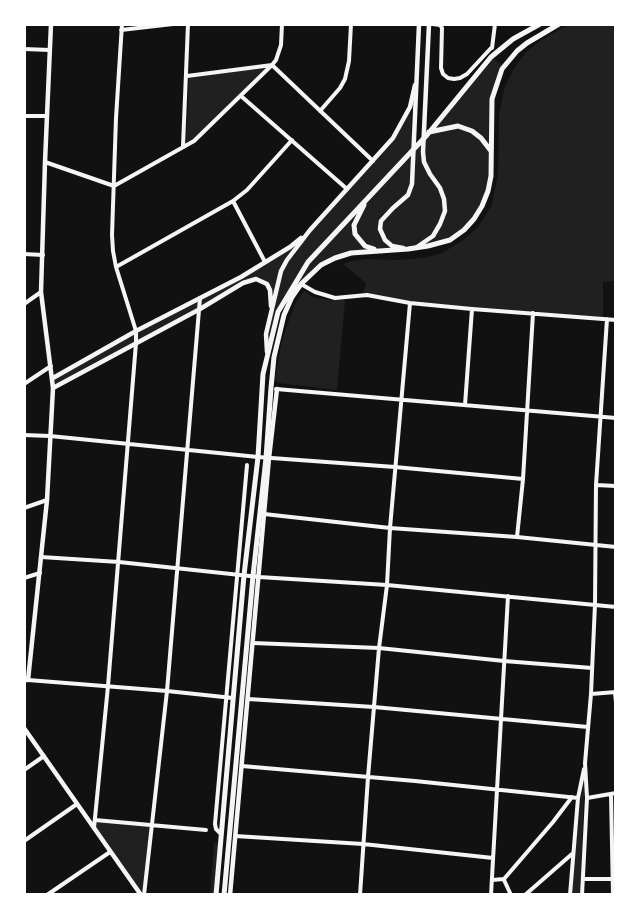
<!DOCTYPE html>
<html>
<head>
<meta charset="utf-8">
<style>
  body { margin:0 }
  #map { position:relative; width:640px; height:919px; overflow:hidden; background:#111; font-family:"Golos Text",sans-serif }
  canvas { display:block }
  .frame { position:absolute; inset:0; border:26px solid #fff; pointer-events:none }
</style>
</head>
<body>
<div id="map">
<canvas width="640" height="919"></canvas>
<div class="frame"></div>
</div>
<script>
const context = document.querySelector('canvas').getContext('2d');
context.lineJoin = 'round';
function paint(path, color) {
  context.fillStyle = color;
  context.fill(path, 'evenodd');
}
function shape(rows) {
  const path = new Path2D();
  for (const r of rows) {
    path.moveTo(r[0], r[1]);
    for (let i = 2; i < r.length; i += 2) path.lineTo(r[i], r[i + 1]);
  }
  return path;
}
function stroke(path, color, width, dash) {
  context.strokeStyle = color;
  context.lineWidth = width;
  context.lineCap = dash ? 'butt' : 'round';
  context.setLineDash(dash || []);
  context.stroke(path);
}
const green = shape([
  [569,24,616,24,616,286,616,281,603,282,603,317,472,307,410,301,363,293,366,283,343,264,351,261,367,259,397,260,424,258,442,253,462,241,478,227,492,205,498,173,499,114,504,89,513,70,525,53,540,41],
  [491,57,504,66,492,99,491,176,482,206,474,219,450,240,408,249,360,252,321,265,301,284,290,303,282,305,267,355,266,334,271,315,267,292,264,285,259,282,252,281,228,291,54,388,53,378,290,247,310,230,393,138,410,107,413,150,424,131,427,135],
  [268,67,194,139,186,143,189,78],
  [304,291,313,297,330,300,345,300,337,390,278,383,275,379,282,340,288,323,295,304],
  [585,767,580,895,572,895,575,850],
  [97,822,150,827,143,891,141,892,96,828],
  [214,843,219,843,214,894,210,895]
]);
const minor = shape([
  [433,24,440,25,442,28,441,68,443,74,448,78,454,79,460,78,467,74,492,47],
  [121,30,173,24],
  [492,48,495,24],
  [24,49,50,50],
  [187,76,272,65,373,161],
  [241,96,347,189],
  [320,111,340,88,345,79,349,61,351,24],
  [24,116,47,116],
  [183,146,188,24],
  [45,162,114,186,194,141,272,65,276,60,281,45,282,24],
  [233,201,265,262],
  [24,254,43,255],
  [116,267,233,201,247,190,292,140],
  [301,284,315,292,335,298,367,295,410,303,472,309,616,320],
  [24,304,41,292],
  [24,384,51,366],
  [276,389,616,418],
  [465,405,472,309],
  [24,435,50,436,258,457,395,467,523,479],
  [596,485,616,486],
  [24,508,47,500],
  [264,514,390,528,517,537,616,547],
  [517,537,523,479,533,313],
  [41,557,119,562,259,577,387,585,616,607],
  [24,578,40,573],
  [253,643,379,648,504,661,592,668],
  [28,680,167,691,233,698],
  [615,693,616,702],
  [591,694,616,692],
  [248,699,374,707,588,727],
  [242,766,415,781,578,798],
  [24,770,44,756],
  [611,794,613,895],
  [587,798,616,793],
  [95,820,206,830],
  [94,828,108,686,136,343,136,331,116,267,113,251,112,235,116,118,122,24],
  [221,834,216,829,215,824,247,465],
  [235,836,363,844,493,858],
  [24,841,77,804],
  [583,879,615,879],
  [492,880,504,879,553,822,572,797],
  [504,880,511,895],
  [47,895,110,852],
  [144,895,167,691,200,298],
  [360,895,368,777,379,648,387,585,390,528,410,303],
  [491,895,508,596],
  [525,895,572,854],
  [570,895,578,798,584,769],
  [582,895,587,798,585,763,591,694,595,604,596,485,607,319]
]);
const tertiary = shape([
  [267,352,266,334,281,271,287,260,310,230,393,138,410,107,415,85],
  [53,378,136,331,241,277,290,247,301,238],
  [53,388,200,309,243,283,256,279,267,284,270,290,271,306],
  [24,680,28,680,47,500,53,388,41,292,45,162,51,24],
  [24,728,141,895],
  [230,895,269,458,277,389]
]);
const secondary = shape([
  [417,247,433,236,440,224,445,211,444,199,440,188,430,174,424,162,423,152,429,24],
  [403,248,392,246,385,240,380,229,381,221,393,208,408,195,412,184,419,24]
]);
const primary = shape([
  [429,132,458,126,472,131,481,138,491,151],
  [364,205,354,225,355,234,365,246,374,249],
  [216,895,244,575,258,457,263,374,278,312,308,262,427,135,491,57,513,39,540,24],
  [224,895,253,576,266,458,271,388,274,357,284,315,292,297,301,284,321,265,335,258,351,253,408,249,428,246,450,240,464,230,474,219,482,206,488,191,491,176,492,99,502,69,517,51,527,43,559,24]
]);
paint(green, '#202020');
stroke(minor, '#f5f5f5', 4);
stroke(tertiary, '#f5f5f5', 4.5);
stroke(secondary, '#f5f5f5', 4.5);
stroke(primary, '#f5f5f5', 5);
</script>
</body>
</html>
